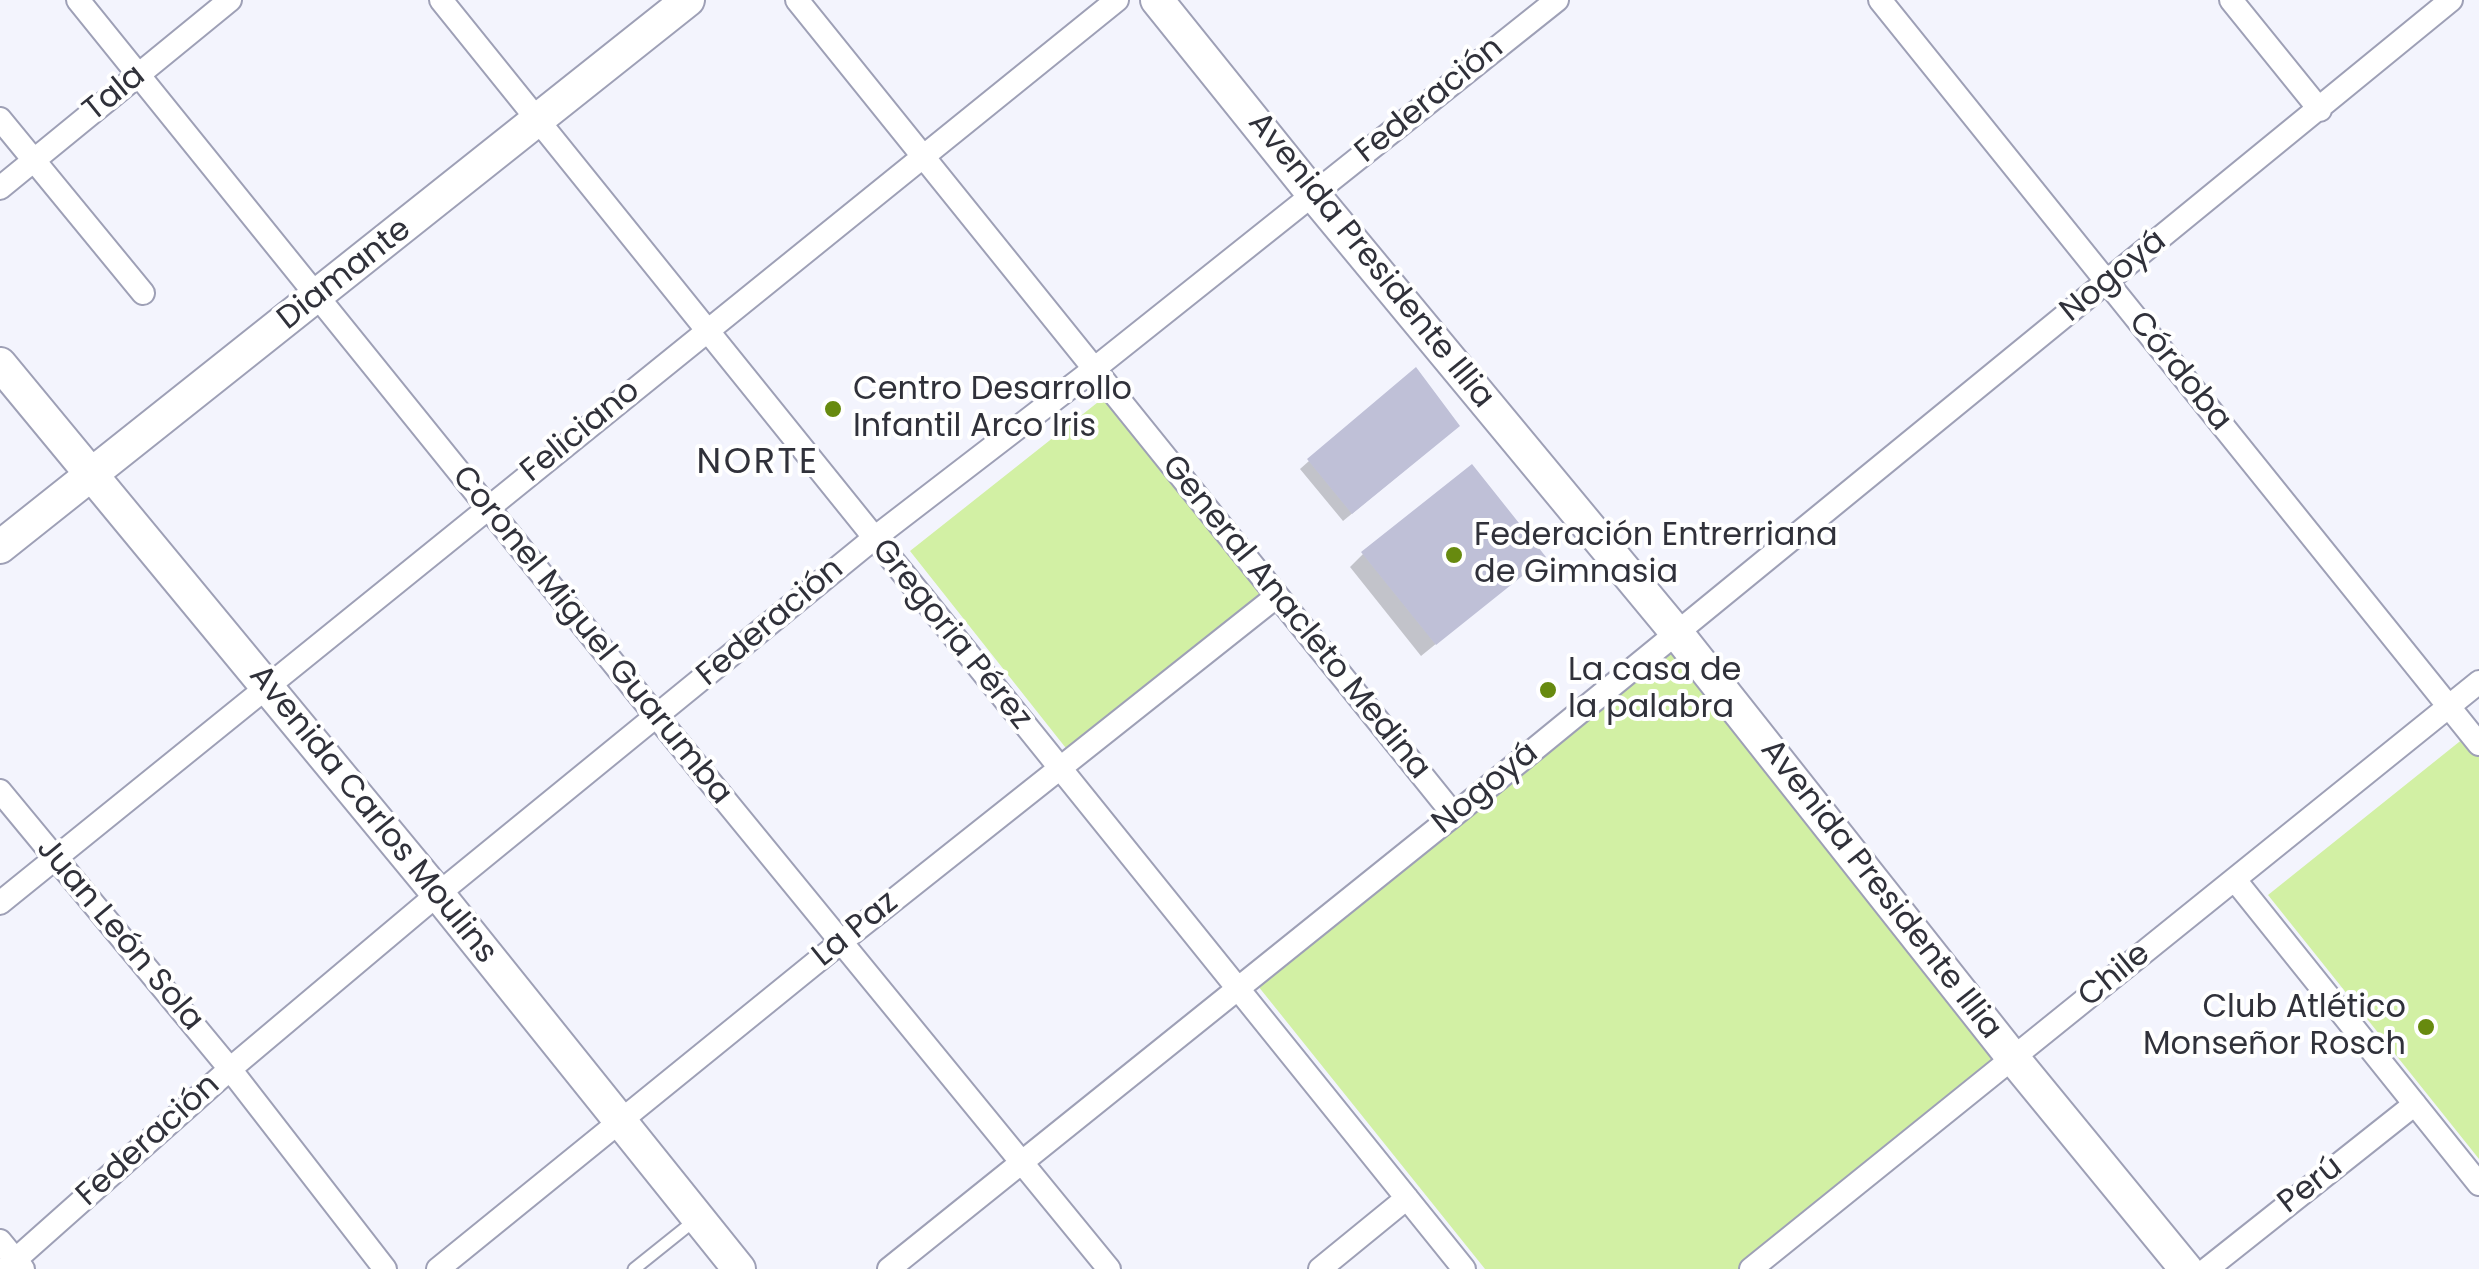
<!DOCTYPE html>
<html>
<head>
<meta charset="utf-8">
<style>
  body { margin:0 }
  canvas { display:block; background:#f3f4fd }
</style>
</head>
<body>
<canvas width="2479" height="1269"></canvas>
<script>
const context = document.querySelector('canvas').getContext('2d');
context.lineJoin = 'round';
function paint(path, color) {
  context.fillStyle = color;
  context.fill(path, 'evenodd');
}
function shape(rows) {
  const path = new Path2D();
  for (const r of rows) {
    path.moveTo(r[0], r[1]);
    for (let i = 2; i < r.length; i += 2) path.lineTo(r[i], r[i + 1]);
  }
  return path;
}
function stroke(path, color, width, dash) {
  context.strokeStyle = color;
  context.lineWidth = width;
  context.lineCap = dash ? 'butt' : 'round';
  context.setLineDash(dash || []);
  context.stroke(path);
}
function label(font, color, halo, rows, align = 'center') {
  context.font = font + ' Poppins,sans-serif';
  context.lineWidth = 8;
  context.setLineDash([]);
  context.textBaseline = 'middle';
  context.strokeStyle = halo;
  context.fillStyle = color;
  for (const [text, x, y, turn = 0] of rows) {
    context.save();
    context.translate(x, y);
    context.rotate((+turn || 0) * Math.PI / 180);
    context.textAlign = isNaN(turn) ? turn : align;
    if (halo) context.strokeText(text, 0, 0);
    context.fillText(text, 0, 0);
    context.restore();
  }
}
const green = shape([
  [1107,395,1266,596,1069,752,910,551],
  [1671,654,2006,1069,1757,1269,1485,1269,1258,986],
  [2464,738,2479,756,2479,1159,2268,895]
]);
const shadow = shape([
  [1449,434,1343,521,1300,469,1309,461],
  [1363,554,1543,557,1421,656,1350,567]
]);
const building = shape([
  [1416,367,1460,426,1352,514,1307,459],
  [1472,464,1546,557,1436,645,1361,552]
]);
const lane = shape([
  [634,1269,694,1221]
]);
const street = shape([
  [78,0,657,717,1109,1269],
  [441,0,1464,1269],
  [797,0,1454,815],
  [1880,0,2479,744],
  [2231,0,2320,110],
  [0,119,143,293],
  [0,188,230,0],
  [0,791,230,1069,385,1269],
  [2235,880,2479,1184],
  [0,903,1117,0],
  [0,1241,23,1269],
  [5,1269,230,1069,438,894,873,539,1094,369,1557,0],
  [438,1269,841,942,1277,596],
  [889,1269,1454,815,2451,0],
  [1320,1269,1407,1198],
  [1751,1269,2479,682],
  [2207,1269,2415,1104]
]);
const secondary = shape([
  [1157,0,1313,194,1676,632,2013,1058,2186,1269],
  [0,364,438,894,739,1269],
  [0,547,688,0]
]);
const markers = [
  [833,409,10,"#678a0f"],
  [1454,555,10,"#678a0f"],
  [1548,690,10,"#678a0f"],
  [2426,1027,10,"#678a0f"]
];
const streetNames = [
  ["Tala",115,94,-39],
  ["Federación",1430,101,-39],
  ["Avenida Presidente Illia",1370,261,51],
  ["Diamante",345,275,-38],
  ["Nogoyá",2114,277,-39],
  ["Córdoba",2179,372,51],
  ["Feliciano",581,432,-39],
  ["General Anacleto Medina",1295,618,51],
  ["Federación",771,623,-40],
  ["Gregoria Pérez",951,635,51],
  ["Coronel Miguel Guarumba",591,636,51],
  ["Nogoyá",1486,789,-39],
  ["Avenida Carlos Moulins",372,815,51],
  ["Avenida Presidente Illia",1880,890,52],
  ["La Paz",856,930,-39],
  ["Juan León Sola",119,935,50],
  ["Chile",2115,976,-39],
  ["Federación",149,1141,-42],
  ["Perú",2311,1186,-38]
];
const poiNames = [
  ["Centro Desarrollo",853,391],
  ["Infantil Arco Iris",853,428],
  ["Federación Entrerriana",1474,537],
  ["de Gimnasia",1474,574],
  ["La casa de",1568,672],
  ["la palabra",1568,709],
  ["Club Atlético",2406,1009,"right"],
  ["Monseñor Rosch",2406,1046,"right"]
];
const neighbourhoodNames = [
  ["NORTE",758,464]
];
paint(green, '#d2f0a4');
paint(shadow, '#0003');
paint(building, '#bfc0d7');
stroke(lane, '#9ea0b6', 15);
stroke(street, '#9ea0b6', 26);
stroke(secondary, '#9ea0b6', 36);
stroke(lane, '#fff', 11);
stroke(street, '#fff', 22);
stroke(secondary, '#fff', 32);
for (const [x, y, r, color] of markers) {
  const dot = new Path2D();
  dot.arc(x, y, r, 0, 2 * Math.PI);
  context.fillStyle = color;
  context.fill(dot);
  stroke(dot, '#fff', 4);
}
label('32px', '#30313a', '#fff', streetNames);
label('32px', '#30313a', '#fff', poiNames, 'left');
context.letterSpacing = '2.5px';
label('35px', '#30313a', '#fff', neighbourhoodNames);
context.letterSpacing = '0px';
</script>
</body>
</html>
